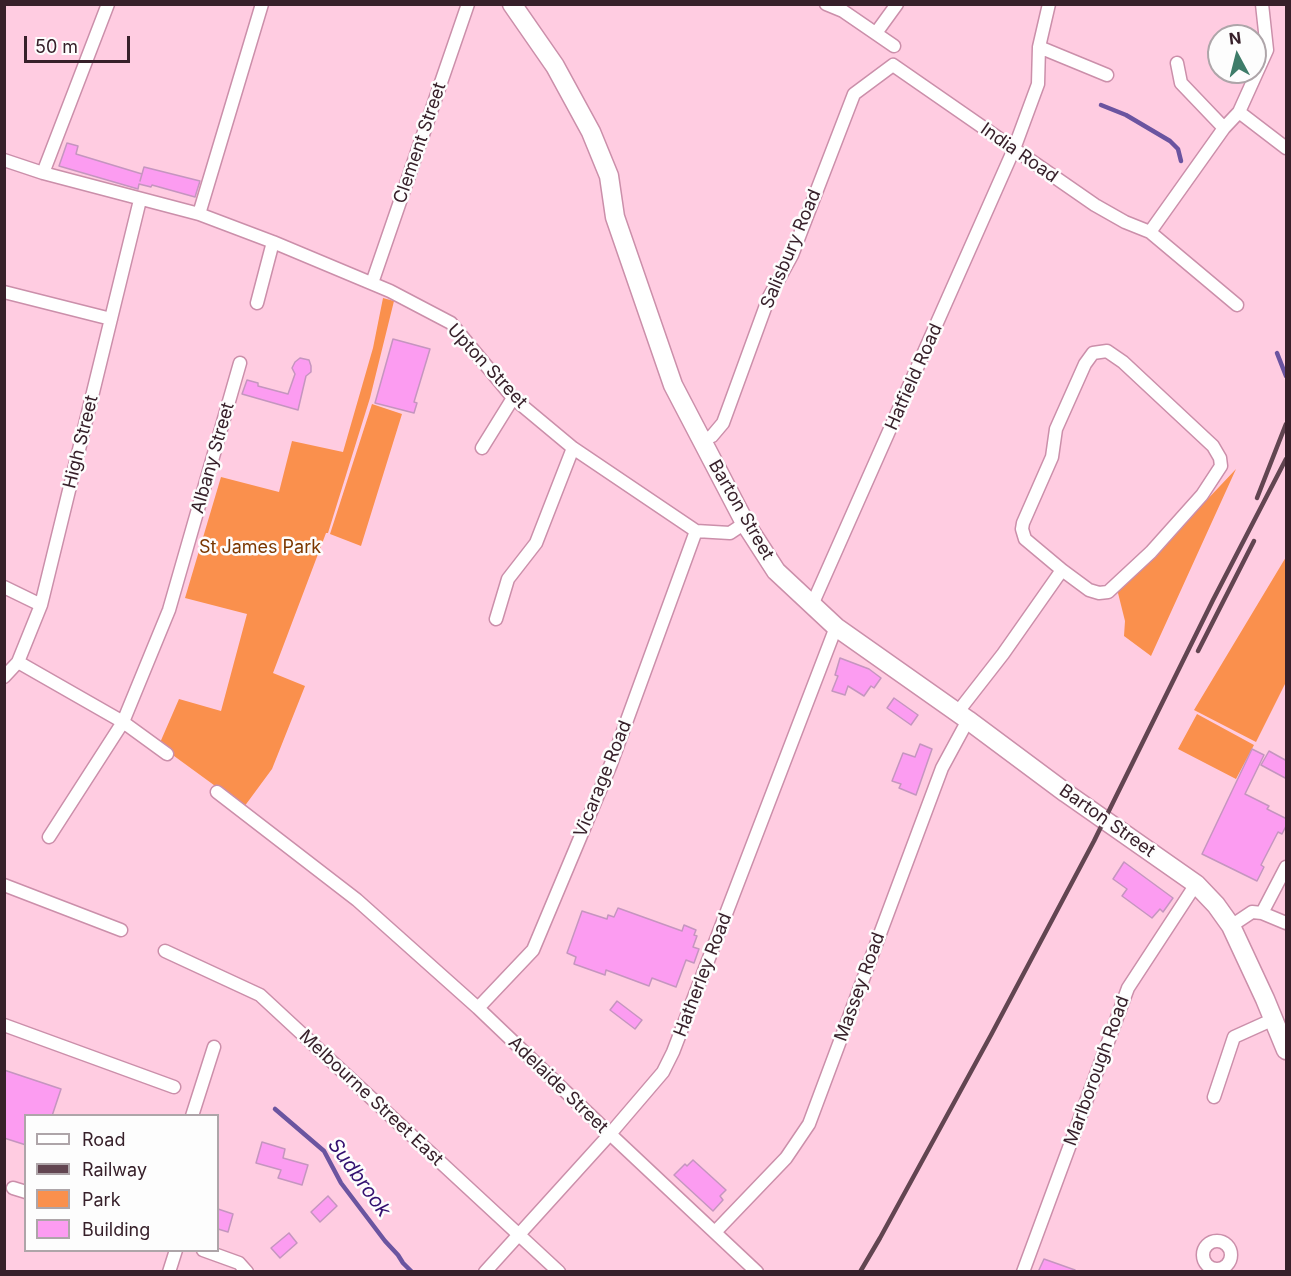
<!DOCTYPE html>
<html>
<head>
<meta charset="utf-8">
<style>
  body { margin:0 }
  #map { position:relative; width:1291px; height:1276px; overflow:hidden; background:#ffcce1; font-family:Inter,sans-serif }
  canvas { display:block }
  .frame { position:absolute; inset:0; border:6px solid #37202a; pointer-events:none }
  .legend { position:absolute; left:24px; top:1114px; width:195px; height:138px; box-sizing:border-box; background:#fdfdfd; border:2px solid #aea5a9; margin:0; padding:8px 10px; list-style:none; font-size:18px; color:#37202a }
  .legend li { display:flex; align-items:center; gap:12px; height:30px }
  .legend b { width:30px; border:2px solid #aea5a9 }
  .north { position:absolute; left:1207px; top:24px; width:60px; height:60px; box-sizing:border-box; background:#fdfdfd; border:2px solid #aea5a9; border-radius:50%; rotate:353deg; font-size:16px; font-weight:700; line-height:24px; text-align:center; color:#37202a }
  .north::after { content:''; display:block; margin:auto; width:21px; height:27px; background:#3e7c69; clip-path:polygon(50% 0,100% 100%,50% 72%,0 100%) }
  .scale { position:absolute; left:24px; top:36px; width:106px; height:27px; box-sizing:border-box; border:3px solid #37202a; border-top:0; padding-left:8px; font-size:18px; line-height:21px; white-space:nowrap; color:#37202a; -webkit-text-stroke:4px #fdfdfd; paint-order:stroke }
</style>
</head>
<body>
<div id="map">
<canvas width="1291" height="1276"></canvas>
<div class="frame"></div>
<ul class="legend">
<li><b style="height:8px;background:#fff"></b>Road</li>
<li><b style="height:8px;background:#624551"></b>Railway</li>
<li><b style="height:16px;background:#fa904d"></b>Park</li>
<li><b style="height:16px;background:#fc9cf1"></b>Building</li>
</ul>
<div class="north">N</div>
<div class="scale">50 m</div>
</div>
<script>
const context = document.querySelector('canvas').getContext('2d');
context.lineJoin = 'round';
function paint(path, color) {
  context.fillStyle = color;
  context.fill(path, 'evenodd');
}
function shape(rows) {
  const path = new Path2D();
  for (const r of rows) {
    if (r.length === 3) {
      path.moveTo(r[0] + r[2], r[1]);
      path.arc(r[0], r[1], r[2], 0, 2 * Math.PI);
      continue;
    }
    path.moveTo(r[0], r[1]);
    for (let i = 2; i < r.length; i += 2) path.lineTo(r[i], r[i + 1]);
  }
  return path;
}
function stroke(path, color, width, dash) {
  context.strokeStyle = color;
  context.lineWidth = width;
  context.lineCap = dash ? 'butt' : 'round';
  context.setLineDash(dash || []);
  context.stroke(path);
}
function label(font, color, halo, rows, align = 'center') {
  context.font = font + ' Inter,sans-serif';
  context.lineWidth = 5;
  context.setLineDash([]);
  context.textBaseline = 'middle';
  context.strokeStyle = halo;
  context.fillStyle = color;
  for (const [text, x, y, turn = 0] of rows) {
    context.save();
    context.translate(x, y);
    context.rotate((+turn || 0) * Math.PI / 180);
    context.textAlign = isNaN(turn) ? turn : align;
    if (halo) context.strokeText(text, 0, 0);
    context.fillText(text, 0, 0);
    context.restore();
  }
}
const green = shape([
  [383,298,394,301,370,398,328,533,326,533,273,673,305,686,272,769,244,807,159,745,179,699,221,711,247,614,185,598,221,477,279,492,292,441,343,452,373,348],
  [372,404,402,414,361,546,330,534],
  [1236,469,1151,656,1124,636,1125,621,1117,589,1153,557],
  [1286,557,1286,682,1256,742,1194,710],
  [1197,714,1254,745,1236,779,1178,749]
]);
const stream = shape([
  [1101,105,1126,115,1170,141,1178,149,1181,161],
  [1277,353,1286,376],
  [275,1109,324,1151,341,1183,385,1241,398,1255,403,1263,412,1272]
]);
const building = shape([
  [67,143,78,146,76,154,142,174,140,181,144,167,200,181,195,197,152,185,151,187,139,184,138,189,59,166,67,143],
  [393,339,430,349,414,402,417,403,414,413,375,403,393,339],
  [300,358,309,360,311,366,311,372,306,376,298,410,242,394,247,380,258,383,258,386,288,394,295,374,292,368,295,362,300,358],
  [840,658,869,669,881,678,874,688,871,686,864,696,848,686,845,695,832,691,838,676,835,675,840,658],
  [894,698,918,715,911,725,887,708,894,698],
  [920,744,932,749,916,795,899,788,901,784,892,781,903,753,915,757,920,744],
  [1252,749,1264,755,1245,794,1269,806,1267,809,1287,819,1287,824,1282,834,1278,832,1261,865,1264,867,1257,881,1202,854,1252,749],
  [1269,751,1287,761,1287,779,1261,765,1269,751],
  [1124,862,1173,898,1163,912,1160,909,1152,918,1122,896,1127,889,1113,879,1124,862],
  [618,908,682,931,684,925,696,930,694,935,697,936,693,947,699,949,694,963,686,960,676,987,652,978,649,986,606,970,605,975,574,964,576,957,567,953,582,911,607,919,608,915,614,917,618,908],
  [617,1001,642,1020,635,1029,610,1010,617,1001],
  [4,1070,61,1089,52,1116,26,1116,26,1145,4,1138,4,1070],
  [262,1142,285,1149,283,1158,308,1165,302,1185,278,1178,281,1170,256,1163,262,1142],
  [693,1160,726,1190,720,1196,723,1200,713,1211,674,1175,685,1164,687,1166,693,1160],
  [328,1196,337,1206,320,1222,311,1212,328,1196],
  [218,1209,233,1214,228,1232,218,1229,218,1209],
  [289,1233,297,1243,280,1258,271,1248,289,1233],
  [1044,1259,1075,1270,1075,1272,1038,1272,1044,1259]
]);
const street = shape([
  [826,4,843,11,894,46],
  [876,33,897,4],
  [1039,47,1107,75],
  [1177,63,1181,83,1224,128],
  [1239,112,1286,148],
  [4,160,43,173,199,214,273,242,390,291,451,323,513,398,573,448,696,531,730,533,745,523],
  [43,173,108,4],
  [199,214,262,4],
  [1150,232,1224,128,1239,112,1267,50,1262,4],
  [372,283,468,4],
  [4,292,111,319],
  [257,303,273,242],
  [701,441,712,436,723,423,769,297,792,255,854,94,893,65,1095,205,1125,222,1150,232,1237,305],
  [482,448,513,398],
  [4,587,41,605],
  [812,605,1014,149,1038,84,1039,47,1049,4],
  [496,619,508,579,536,543,573,448],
  [18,662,123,722,167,754],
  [4,677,18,662,41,605,140,200],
  [957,713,1003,654,1062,570,1025,539,1022,529,1023,523,1052,457,1056,429,1085,364,1093,353,1107,351,1123,362,1213,446,1220,458,1221,466,1202,495,1151,552,1108,592,1099,593,1089,590,1062,570],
  [217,792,357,900,478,1008,610,1134,757,1272],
  [49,837,123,722,169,610,240,363],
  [4,885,121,930],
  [1262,913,1286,867],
  [1231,926,1252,912,1262,913,1286,923],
  [165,951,260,995,559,1272],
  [478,1008,533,950,611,764,696,531],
  [4,1025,174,1087],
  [1214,1097,1234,1037,1274,1019],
  [192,1116,214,1047],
  [13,1188,26,1192],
  [716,1231,786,1158,809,1124,942,768,968,720],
  [1217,1255,14],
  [203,1250,239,1263,247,1272],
  [169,1272,176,1250],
  [485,1272,610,1134,663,1072,673,1052,836,627],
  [1023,1272,1128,988,1196,884]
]);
const secondary = shape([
  [512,4,555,66,591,132,609,176,615,217,673,385,745,523,776,571,836,627,968,720,1066,793,1196,884,1216,905,1231,926,1265,999,1286,1050]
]);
const rail = shape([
  [1257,498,1286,424],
  [1198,651,1254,541],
  [860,1272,880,1238,991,1035,1094,841,1213,600,1286,459]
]);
const streetNames = [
  ["Clement Street",420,143,-71],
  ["India Road",1019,153,35],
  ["Salisbury Road",791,249,-67],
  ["Upton Street",487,366,47],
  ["Hatfield Road",914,377,-66],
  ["High Street",81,442,-76],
  ["Albany Street",213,458,-74],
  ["Barton Street",741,510,60],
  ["Vicarage Road",603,779,-68],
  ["Barton Street",1107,821,35],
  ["Hatherley Road",703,975,-69],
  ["Massey Road",860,987,-70],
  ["Marlborough Road",1097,1071,-70],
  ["Adelaide Street",558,1085,44],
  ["Melbourne Street East",371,1098,43]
];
const parkNames = [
  ["St James Park",260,548]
];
const waterNames = [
  ["Sudbrook",359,1178,54]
];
paint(green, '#fa904d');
stroke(stream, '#6b54a0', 4.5);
paint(building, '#fc9cf1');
stroke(building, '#c595bf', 1.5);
stroke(street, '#cb8faa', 15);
stroke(secondary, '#cb8faa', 21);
stroke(street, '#fff', 12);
stroke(secondary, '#fff', 18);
stroke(rail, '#624551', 4.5);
label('18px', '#37202a', '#fdfdfd', streetNames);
label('18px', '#7b3700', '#fdfdfd', parkNames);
label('italic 20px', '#331070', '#fdfdfd', waterNames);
</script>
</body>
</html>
